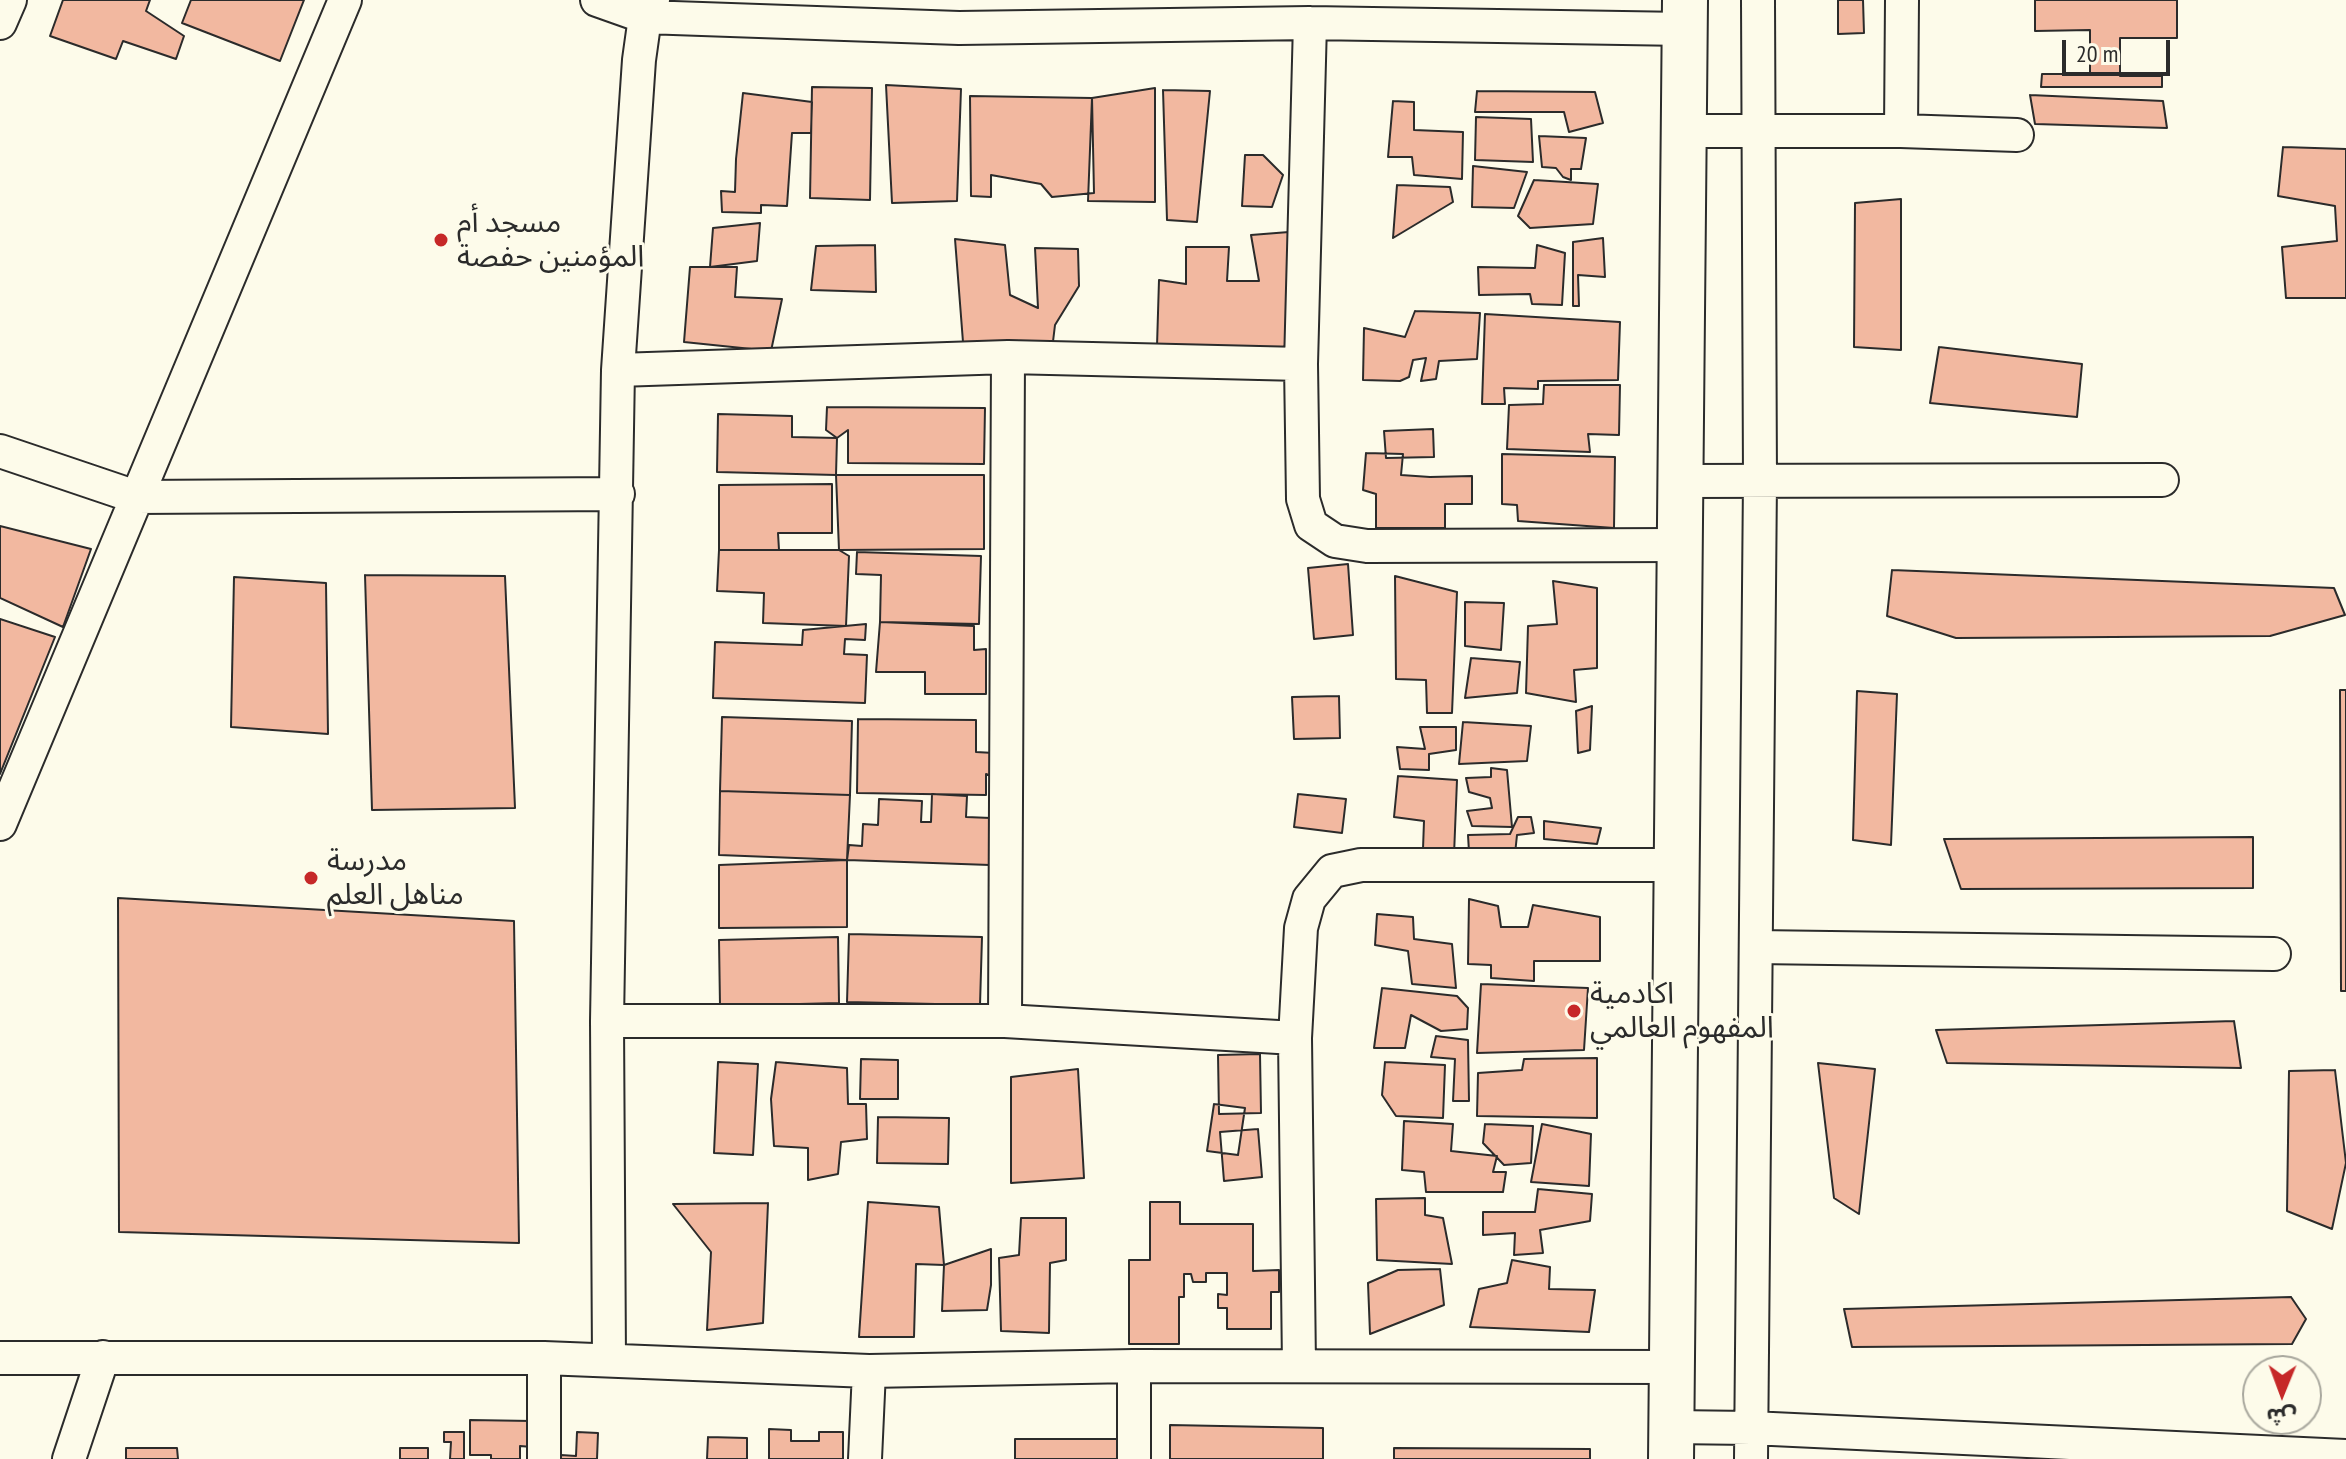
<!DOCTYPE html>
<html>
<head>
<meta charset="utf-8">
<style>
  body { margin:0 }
  #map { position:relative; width:2346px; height:1459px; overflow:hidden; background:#fdfbea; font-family:"PT Sans Narrow","Noto Sans Arabic",sans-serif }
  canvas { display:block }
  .north { position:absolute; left:2242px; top:1355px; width:80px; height:80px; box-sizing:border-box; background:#fdfbea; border:2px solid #a9a89e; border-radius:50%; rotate:181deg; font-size:22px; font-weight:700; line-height:32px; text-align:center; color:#2b2b2b }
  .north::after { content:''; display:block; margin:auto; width:28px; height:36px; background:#c62828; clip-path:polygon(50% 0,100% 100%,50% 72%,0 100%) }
  .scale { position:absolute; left:2062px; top:40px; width:108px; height:36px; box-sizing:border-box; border:4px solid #2b2b2b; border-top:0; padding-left:10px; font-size:24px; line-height:28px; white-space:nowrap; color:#2b2b2b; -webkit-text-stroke:6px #fdfbea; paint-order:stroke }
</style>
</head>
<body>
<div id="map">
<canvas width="2346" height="1459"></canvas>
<div class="north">ش</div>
<div class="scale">20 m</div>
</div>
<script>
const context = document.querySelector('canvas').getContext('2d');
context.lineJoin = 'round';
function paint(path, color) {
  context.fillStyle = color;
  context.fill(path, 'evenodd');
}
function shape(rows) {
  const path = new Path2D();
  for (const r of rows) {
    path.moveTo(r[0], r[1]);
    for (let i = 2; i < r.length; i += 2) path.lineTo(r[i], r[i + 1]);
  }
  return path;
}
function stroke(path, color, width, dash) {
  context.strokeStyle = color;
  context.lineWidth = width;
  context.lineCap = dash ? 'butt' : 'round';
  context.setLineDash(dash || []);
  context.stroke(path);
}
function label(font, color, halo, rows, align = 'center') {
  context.font = font + ' "PT Sans Narrow","Noto Sans Arabic",sans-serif';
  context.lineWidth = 6;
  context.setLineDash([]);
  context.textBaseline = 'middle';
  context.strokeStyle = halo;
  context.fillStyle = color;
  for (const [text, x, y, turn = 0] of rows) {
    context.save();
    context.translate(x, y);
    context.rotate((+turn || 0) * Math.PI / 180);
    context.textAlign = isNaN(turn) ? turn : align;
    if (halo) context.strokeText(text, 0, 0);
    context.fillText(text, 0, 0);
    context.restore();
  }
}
const building = shape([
  [63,0,150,0,146,11,184,36,176,59,123,41,116,59,50,36,63,0],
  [191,0,304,0,280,61,182,23,191,0],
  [1838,0,1863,0,1864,33,1838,34,1838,0],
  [2035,0,2177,0,2177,38,2120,38,2120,76,2162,76,2162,87,2041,87,2042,74,2090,74,2090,30,2035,31,2035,0],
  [886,85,961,89,957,201,892,203,886,85],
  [812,87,872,88,870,200,810,198,812,87],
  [1155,88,1155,202,1088,201,1092,98,1155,88],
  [1163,90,1210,91,1197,222,1167,220,1163,90],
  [1477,91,1595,92,1603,123,1569,132,1564,112,1475,112,1477,91],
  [743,93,812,102,811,133,792,133,787,206,761,205,761,213,722,212,721,191,735,192,736,159,743,93],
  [2030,95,2163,101,2167,128,2035,124,2030,95],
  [970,96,1092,98,1094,193,1052,197,1041,184,991,175,991,197,971,196,970,96],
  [1393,101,1414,102,1414,130,1463,132,1462,179,1414,175,1412,157,1388,157,1393,101],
  [1476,117,1531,119,1533,162,1475,160,1476,117],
  [1539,136,1586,138,1581,169,1571,169,1571,180,1563,177,1556,168,1542,167,1539,136],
  [2283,147,2346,149,2346,298,2286,298,2282,247,2337,241,2335,206,2278,196,2283,147],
  [1245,155,1263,155,1283,175,1272,207,1242,206,1245,155],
  [1473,166,1527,172,1514,208,1472,207,1473,166],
  [1534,180,1598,184,1593,224,1530,228,1518,216,1534,180],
  [1397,185,1450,187,1453,202,1393,238,1397,185],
  [1901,199,1901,350,1854,347,1855,203,1901,199],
  [760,223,757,261,710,267,713,228,760,223],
  [1289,232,1288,350,1157,346,1159,280,1186,284,1186,247,1229,247,1227,281,1259,281,1251,235,1289,232],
  [1603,238,1605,277,1578,275,1579,306,1573,306,1573,242,1603,238],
  [955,239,1005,245,1010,295,1038,308,1035,248,1078,249,1079,286,1055,325,1051,358,963,342,955,239],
  [875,245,876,292,811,290,816,246,875,245],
  [1537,245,1565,253,1562,305,1532,304,1530,294,1479,295,1478,267,1535,268,1537,245],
  [690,267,737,267,735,297,782,299,771,351,684,342,690,267],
  [1415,311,1480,313,1477,359,1439,361,1436,379,1421,381,1426,358,1413,360,1409,377,1400,381,1363,380,1364,328,1405,337,1415,311],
  [1485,314,1620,322,1618,380,1538,381,1538,389,1504,388,1505,404,1482,404,1485,314],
  [1939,347,2082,364,2077,417,1930,403,1939,347],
  [1544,385,1620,385,1619,435,1588,434,1590,452,1507,449,1509,405,1543,404,1544,385],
  [827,407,985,408,984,464,848,463,848,430,837,438,826,430,827,407],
  [718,414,792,416,792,437,837,438,836,475,717,472,718,414],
  [1433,429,1434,457,1386,458,1384,431,1433,429],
  [1366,453,1403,454,1401,475,1430,477,1472,476,1472,504,1445,504,1445,528,1376,528,1376,494,1363,490,1366,453],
  [1502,454,1615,457,1614,528,1518,521,1517,505,1502,504,1502,454],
  [836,475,984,475,984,549,839,550,836,475],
  [832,484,832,533,778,533,779,550,719,550,719,485,832,484],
  [0,526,91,549,63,627,0,598,0,526],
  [719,550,839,550,849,556,846,626,763,623,764,593,717,591,719,550],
  [857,552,981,556,979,624,880,622,881,575,856,574,857,552],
  [1348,564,1353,635,1314,639,1308,568,1348,564],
  [1892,570,2334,588,2345,615,2270,636,1956,638,1887,616,1892,570],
  [365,575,505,576,515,808,372,810,365,575],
  [1395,576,1457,592,1452,713,1427,713,1426,680,1396,679,1395,576],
  [234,577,326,583,328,734,231,727,234,577],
  [1553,581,1597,588,1597,668,1574,670,1576,702,1526,693,1528,626,1557,624,1553,581],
  [1465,602,1504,603,1501,650,1465,646,1465,602],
  [0,619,55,637,0,774,0,619],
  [880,622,974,626,974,650,986,649,986,694,925,694,925,672,876,672,880,622],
  [866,624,865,640,845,639,844,654,867,655,865,703,713,698,715,642,802,645,803,630,866,624],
  [1471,658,1520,662,1517,693,1465,698,1471,658],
  [2340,690,2346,690,2346,991,2341,991,2340,690],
  [1857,691,1897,694,1891,845,1853,840,1857,691],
  [1339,696,1340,738,1294,739,1292,697,1339,696],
  [1592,706,1590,750,1578,753,1576,711,1592,706],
  [722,717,852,721,850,795,720,791,722,717],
  [858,719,976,720,976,752,994,753,994,777,986,774,986,795,857,793,858,719],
  [1463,722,1531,726,1527,761,1459,764,1463,722],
  [1420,727,1456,727,1456,750,1429,754,1429,770,1400,769,1397,747,1425,749,1420,727],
  [1491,768,1507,770,1512,827,1472,826,1467,811,1492,808,1490,798,1469,792,1466,778,1491,777,1491,768],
  [1398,776,1457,780,1454,855,1423,849,1424,821,1394,817,1398,776],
  [720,791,850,795,847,860,719,855,720,791],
  [932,794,967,796,966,817,991,818,990,865,847,860,849,845,862,846,863,824,878,825,879,799,922,801,921,822,931,822,932,794],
  [1298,794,1346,799,1342,833,1294,827,1298,794],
  [1518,817,1531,817,1534,833,1517,835,1515,854,1469,852,1468,835,1510,834,1518,817],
  [1544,821,1601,828,1597,844,1544,839,1544,821],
  [2253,837,2253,888,1961,889,1944,839,2253,837],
  [847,860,847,927,719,928,719,865,847,860],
  [118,898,514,921,519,1243,119,1232,118,898],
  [1469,899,1498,906,1501,927,1528,927,1533,905,1600,917,1600,961,1534,961,1534,981,1491,978,1491,965,1468,964,1469,899],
  [1377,914,1413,917,1414,939,1452,944,1456,988,1412,984,1408,951,1375,945,1377,914],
  [849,934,982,937,980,1005,847,1002,849,934],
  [838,937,839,1003,720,1006,719,940,838,937],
  [1481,984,1588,988,1584,1050,1477,1053,1481,984],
  [1382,988,1457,996,1468,1008,1467,1029,1441,1031,1411,1015,1405,1048,1374,1048,1382,988],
  [2234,1021,2241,1068,1947,1063,1936,1030,2234,1021],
  [1436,1036,1468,1040,1469,1101,1453,1101,1455,1059,1431,1057,1436,1036],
  [1260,1054,1261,1113,1219,1114,1218,1055,1260,1054],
  [1597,1058,1597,1118,1477,1116,1478,1073,1522,1070,1524,1059,1597,1058],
  [861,1059,898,1060,898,1099,860,1099,861,1059],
  [718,1062,758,1064,753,1155,714,1153,718,1062],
  [776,1062,847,1068,848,1104,866,1104,867,1139,841,1142,838,1174,808,1180,808,1148,774,1146,771,1099,776,1062],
  [1385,1062,1445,1065,1443,1118,1396,1116,1382,1095,1385,1062],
  [1818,1063,1875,1069,1859,1214,1834,1198,1818,1063],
  [1078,1069,1084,1178,1011,1183,1011,1077,1078,1069],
  [2335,1070,2346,1163,2332,1229,2287,1211,2289,1071,2335,1070],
  [1214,1104,1245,1108,1238,1155,1207,1151,1214,1104],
  [878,1117,949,1118,948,1164,877,1163,878,1117],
  [1404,1121,1453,1124,1451,1151,1497,1156,1493,1172,1506,1172,1503,1192,1426,1192,1424,1172,1402,1170,1404,1121],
  [1485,1124,1533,1126,1531,1163,1504,1165,1483,1143,1485,1124],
  [1542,1124,1591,1134,1589,1186,1531,1182,1542,1124],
  [1258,1129,1262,1177,1224,1181,1220,1132,1258,1129],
  [1538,1189,1592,1194,1590,1221,1540,1230,1543,1253,1514,1255,1515,1233,1483,1235,1483,1212,1535,1212,1538,1189],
  [1425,1198,1425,1215,1443,1218,1452,1264,1377,1260,1376,1199,1425,1198],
  [868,1202,939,1207,944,1265,916,1264,914,1337,859,1337,868,1202],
  [1150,1202,1180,1202,1180,1224,1253,1224,1253,1271,1279,1270,1279,1292,1271,1292,1271,1329,1227,1329,1227,1308,1218,1308,1218,1294,1227,1295,1227,1273,1206,1273,1206,1282,1193,1282,1191,1274,1184,1274,1184,1297,1179,1297,1179,1344,1129,1344,1129,1260,1150,1260,1150,1202],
  [768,1203,763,1323,707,1330,711,1252,673,1204,768,1203],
  [1021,1218,1066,1218,1066,1260,1050,1263,1049,1333,1001,1331,999,1258,1019,1255,1021,1218],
  [991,1249,991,1285,987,1310,942,1311,944,1265,991,1249],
  [1512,1260,1550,1267,1549,1289,1595,1290,1589,1332,1470,1327,1479,1289,1507,1283,1512,1260],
  [1440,1269,1444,1305,1370,1334,1368,1283,1398,1270,1440,1269],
  [2291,1297,2306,1319,2292,1344,1852,1347,1844,1309,2291,1297],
  [470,1420,532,1421,532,1447,520,1446,520,1459,491,1459,491,1455,470,1455,470,1420],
  [1170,1425,1323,1428,1323,1459,1170,1459,1170,1425],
  [769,1429,791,1430,791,1441,819,1441,819,1432,843,1432,843,1459,769,1459,769,1429],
  [444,1432,464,1432,464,1459,450,1459,451,1442,444,1442,444,1432],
  [577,1432,598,1433,597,1459,561,1459,561,1455,576,1456,577,1432],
  [708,1437,747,1438,747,1459,707,1459,708,1437],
  [1015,1439,1127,1439,1127,1459,1015,1459,1015,1439],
  [126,1448,177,1448,178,1459,126,1459,126,1448],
  [400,1448,428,1448,428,1459,400,1459,400,1448],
  [1394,1448,1590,1449,1590,1459,1394,1459,1394,1448]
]);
const minor = shape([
  [597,0,645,17,959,28,1310,23,1685,29],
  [0,23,10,0],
  [1684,131,1901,131,2017,135],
  [1901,131,1902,0],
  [1301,364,1303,499,1311,525,1335,541,1367,546,1680,545],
  [618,370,1008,357],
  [0,451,136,497,618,494],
  [1681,481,2162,480],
  [0,824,345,0],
  [1756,947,2274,954],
  [607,1021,1005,1021,1295,1038,1301,928,1309,899,1332,871,1361,865,1677,865],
  [1005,1021,1008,357,1301,364,1310,23],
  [1295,1038,1299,1366],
  [0,1358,544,1358,869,1371,1134,1366,1671,1367],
  [609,1360,607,1021,618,370,639,60,645,17,653,0],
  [1134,1366,1134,1459],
  [1671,1427,1751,1428,2346,1456],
  [69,1459,103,1357],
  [544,1459,544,1358],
  [865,1459,869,1371],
  [1751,1459,1760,480,1758,0]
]);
const secondary = shape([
  [1671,1459,1685,0]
]);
const markers = [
  [441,240,8,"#c62828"],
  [311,878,8,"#c62828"],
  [1574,1011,8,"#c62828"]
];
const poiNames = [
  ["مسجد أم",457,223],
  ["المؤمنين حفصة",457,257],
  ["مدرسة",327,861],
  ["مناهل العلم",327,895],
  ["اكادمية",1590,994],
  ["المفهوم العالمي",1590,1028]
];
paint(building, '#f2b8a0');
stroke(building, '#2b2b2b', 2);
stroke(minor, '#2b2b2b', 36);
stroke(secondary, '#2b2b2b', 48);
stroke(minor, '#fdfbea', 32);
stroke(secondary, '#fdfbea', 44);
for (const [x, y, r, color] of markers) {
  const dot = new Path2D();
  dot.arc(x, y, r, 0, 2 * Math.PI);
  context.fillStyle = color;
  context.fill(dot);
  stroke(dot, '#fdfbea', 3);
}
label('30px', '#2b2b2b', '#fdfbea', poiNames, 'left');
</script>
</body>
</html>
